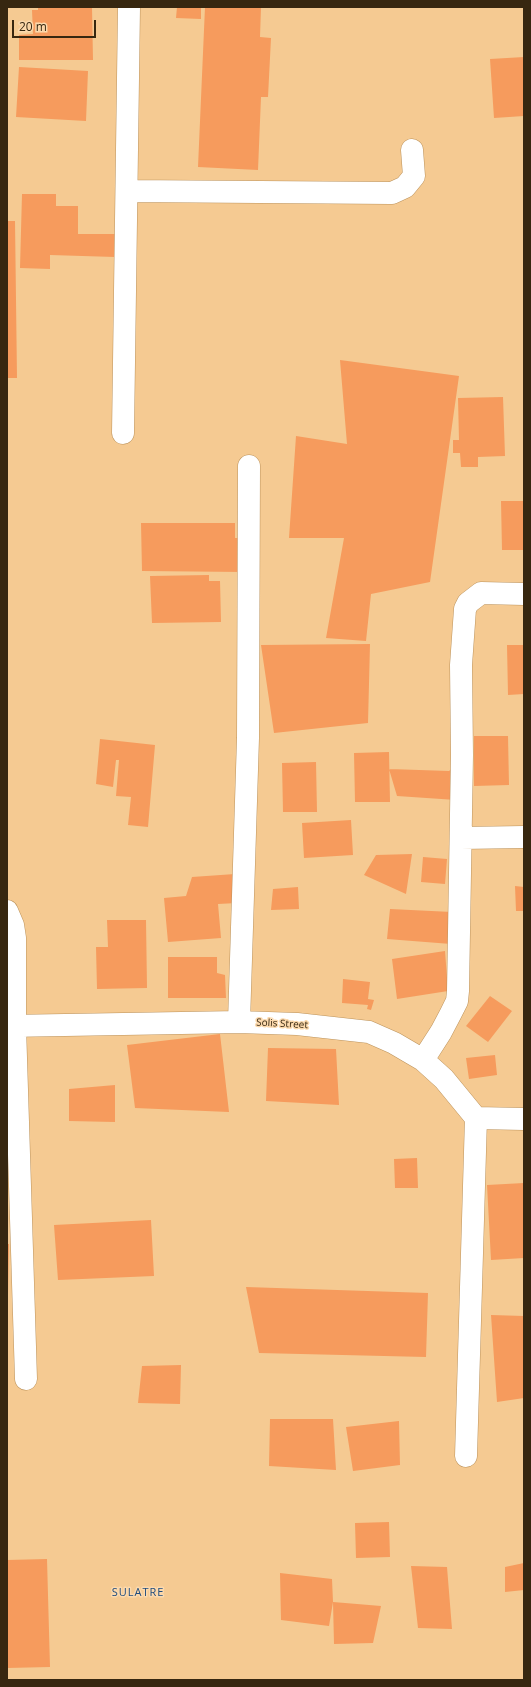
<!DOCTYPE html>
<html>
<head>
<meta charset="utf-8">
<style>
  body { margin:0 }
  #map { position:relative; width:531px; height:1687px; overflow:hidden; background:#f5ca92; font-family:"Open Sans",sans-serif }
  canvas { display:block }
  .frame { position:absolute; inset:0; border:8px solid #372710; pointer-events:none }
  .scale { position:absolute; left:12px; top:20px; width:84px; height:18px; box-sizing:border-box; border:2px solid #372710; border-top:0; padding-left:5px; font-size:12px; line-height:14px; white-space:nowrap; color:#372710; -webkit-text-stroke:3px #fcd9ac; paint-order:stroke }
</style>
</head>
<body>
<div id="map">
<canvas width="531" height="1687"></canvas>
<div class="frame"></div>
<div class="scale">20 m</div>
</div>
<script>
const context = document.querySelector('canvas').getContext('2d');
context.lineJoin = 'round';
function paint(path, color) {
  context.fillStyle = color;
  context.fill(path, 'evenodd');
}
function shape(rows) {
  const path = new Path2D();
  for (const r of rows) {
    path.moveTo(r[0], r[1]);
    for (let i = 2; i < r.length; i += 2) path.lineTo(r[i], r[i + 1]);
  }
  return path;
}
function stroke(path, color, width, dash) {
  context.strokeStyle = color;
  context.lineWidth = width;
  context.lineCap = dash ? 'butt' : 'round';
  context.setLineDash(dash || []);
  context.stroke(path);
}
function label(font, color, halo, rows, align = 'center') {
  context.font = font + ' "Open Sans",sans-serif';
  context.lineWidth = 3;
  context.setLineDash([]);
  context.textBaseline = 'middle';
  context.strokeStyle = halo;
  context.fillStyle = color;
  for (const [text, x, y, turn = 0] of rows) {
    context.save();
    context.translate(x, y);
    context.rotate((+turn || 0) * Math.PI / 180);
    context.textAlign = isNaN(turn) ? turn : align;
    if (halo) context.strokeText(text, 0, 0);
    context.fillText(text, 0, 0);
    context.restore();
  }
}
const building = shape([
  [38,7,92,7,93,60,19,60,19,35,33,34,32,10,38,10],
  [177,7,201,7,201,19,176,18],
  [205,7,261,7,260,37,271,38,268,97,261,97,258,170,198,167],
  [524,57,524,116,494,118,490,59],
  [19,67,88,71,86,121,16,117],
  [22,194,56,194,56,206,78,206,78,234,115,234,115,257,50,255,50,269,20,268],
  [7,221,15,221,17,378,7,378],
  [340,360,459,376,430,582,371,594,366,641,326,638,344,538,289,538,296,436,347,444],
  [503,397,505,456,478,457,478,467,461,467,460,453,453,453,453,440,459,440,458,398],
  [501,501,524,501,524,550,502,550],
  [141,523,235,523,235,538,243,538,244,572,142,571],
  [209,575,209,581,220,581,221,622,152,623,150,576],
  [370,644,368,723,274,733,261,645],
  [507,645,524,645,524,694,508,695],
  [474,736,508,736,509,785,474,786],
  [100,739,155,745,148,827,128,825,131,797,116,796,119,760,116,760,113,787,96,784],
  [389,752,390,802,355,802,354,753],
  [316,762,317,812,283,812,282,763],
  [454,767,456,800,397,796,389,769,449,771],
  [351,820,353,855,304,858,302,823],
  [412,854,406,894,364,875,376,855],
  [423,857,447,859,445,884,421,882],
  [235,874,237,903,218,904,221,938,168,942,164,898,186,896,192,877],
  [515,886,524,887,524,911,516,911],
  [298,887,299,909,271,910,273,889],
  [390,909,452,912,451,944,387,939],
  [107,920,146,920,147,988,97,989,96,947,108,947],
  [445,951,448,991,397,999,392,959],
  [168,957,217,957,217,973,225,975,226,998,168,998],
  [343,979,370,982,368,999,374,1000,371,1010,367,1009,368,1005,342,1003],
  [490,996,512,1011,488,1042,466,1026],
  [220,1034,229,1112,135,1108,127,1045],
  [268,1048,336,1049,339,1105,266,1101],
  [495,1055,497,1075,469,1079,466,1058],
  [115,1085,115,1122,69,1121,69,1089],
  [417,1158,418,1188,395,1188,394,1159],
  [524,1183,524,1258,491,1260,487,1185],
  [151,1220,154,1276,58,1280,54,1225],
  [7,1244,9,1244,8,1295,7,1295],
  [246,1287,428,1293,426,1357,259,1353],
  [491,1315,524,1316,524,1398,497,1402],
  [181,1365,180,1404,138,1403,142,1366],
  [270,1419,333,1419,336,1470,269,1466],
  [399,1421,400,1465,353,1471,346,1427],
  [389,1522,390,1557,356,1558,355,1523],
  [47,1559,50,1667,7,1668,7,1560],
  [524,1563,524,1590,505,1592,505,1567],
  [411,1566,447,1567,452,1629,418,1628],
  [280,1573,332,1579,333,1602,329,1626,281,1620],
  [333,1602,381,1606,373,1643,334,1644]
]);
const minor = shape([
  [127,191,392,193,405,187,414,176,412,150],
  [123,433,129,7],
  [461,838,524,837],
  [7,911,13,925,15,938,15,1026,26,1379],
  [239,1022,248,738,249,466],
  [7,1026,239,1022,297,1024,369,1032,394,1043,423,1060,444,1079,476,1118,524,1119],
  [423,1060,441,1032,451,1013,457,1001,458,991,462,755,461,665,465,609,468,603,481,593,524,594],
  [466,1456,476,1118]
]);
const streetNames = [
  ["Solis Street",282,1024,3]
];
const neighbourhoodNames = [
  ["SULATRE",138,1593]
];
paint(building, '#f69b5d');
stroke(minor, '#bc935c', 23);
stroke(minor, '#fff', 22);
label('10px', '#372710', '#fcd9ac', streetNames);
context.letterSpacing = '1px';
label('11px', '#1c4a7d', '#fcd9ac', neighbourhoodNames);
context.letterSpacing = '0px';
</script>
</body>
</html>
